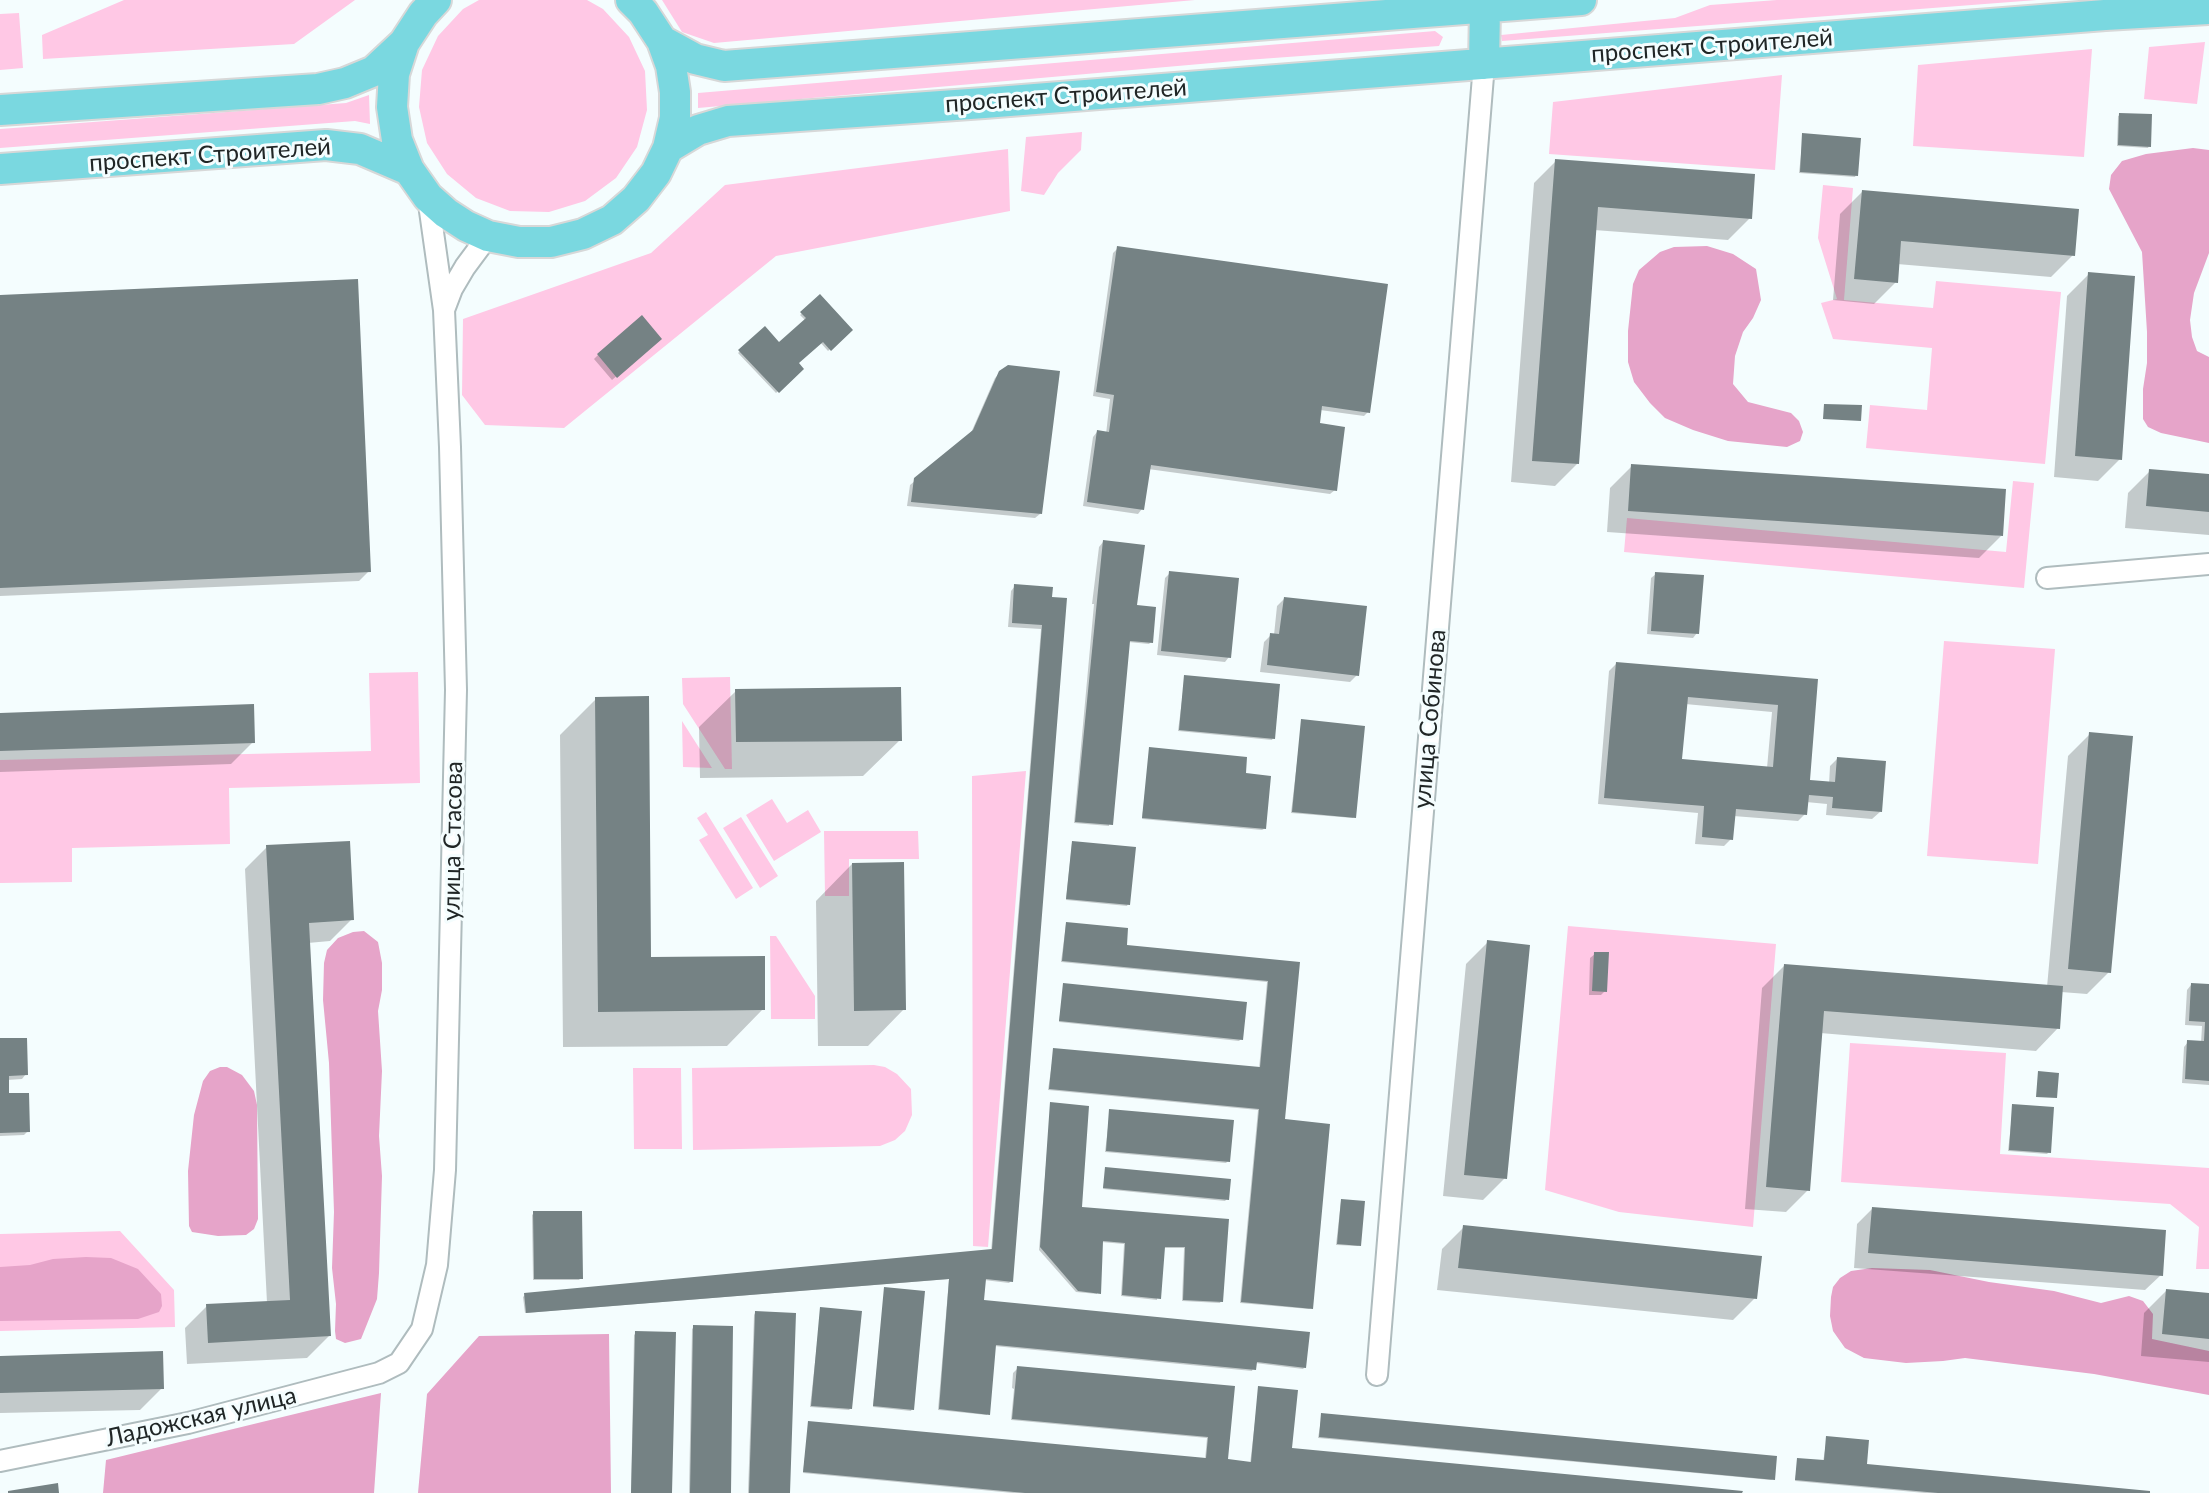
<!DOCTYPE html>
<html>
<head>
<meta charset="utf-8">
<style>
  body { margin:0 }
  canvas { display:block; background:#f4fdfe }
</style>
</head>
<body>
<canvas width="2209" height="1493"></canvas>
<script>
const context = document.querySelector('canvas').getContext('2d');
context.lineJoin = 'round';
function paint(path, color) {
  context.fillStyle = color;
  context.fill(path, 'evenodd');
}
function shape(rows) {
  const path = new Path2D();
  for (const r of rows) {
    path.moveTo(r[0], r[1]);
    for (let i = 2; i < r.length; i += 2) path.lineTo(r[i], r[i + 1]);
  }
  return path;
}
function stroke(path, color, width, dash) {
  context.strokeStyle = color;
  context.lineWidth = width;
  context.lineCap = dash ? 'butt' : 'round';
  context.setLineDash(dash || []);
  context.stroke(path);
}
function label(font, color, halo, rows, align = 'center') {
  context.font = font + ' Lato,sans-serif';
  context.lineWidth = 6;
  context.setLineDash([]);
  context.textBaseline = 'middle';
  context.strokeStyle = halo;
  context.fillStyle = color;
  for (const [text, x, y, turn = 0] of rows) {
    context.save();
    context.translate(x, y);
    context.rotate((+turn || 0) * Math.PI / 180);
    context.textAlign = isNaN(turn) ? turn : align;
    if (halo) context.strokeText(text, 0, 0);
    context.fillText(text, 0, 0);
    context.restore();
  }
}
const green = shape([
  [124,0,355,0,294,44,43,59,42,35],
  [479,0,587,0,603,9,629,37,645,71,647,110,637,147,616,178,585,201,549,212,510,211,476,198,447,174,427,143,419,107,422,70,438,36,463,9],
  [662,0,1195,0,714,43,682,32],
  [1777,0,2037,0,1502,41,1501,35,1675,18,1710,5],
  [19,13,23,68,0,70,0,14],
  [1435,31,1443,37,1439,46,1246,60,698,108,698,93],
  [2205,42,2197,104,2144,99,2149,47],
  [2092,49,2084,157,1913,146,1918,65],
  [1782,75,1775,170,1549,154,1553,102],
  [369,95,370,124,355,121,0,148,0,129,346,103],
  [1082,132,1081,150,1058,173,1044,195,1021,191,1026,137],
  [1008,149,1010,211,776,256,564,428,485,425,462,395,463,319,651,253,725,185],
  [1823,185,1853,188,1844,300,1933,308,1936,281,2061,292,2045,464,1866,448,1870,405,1927,410,1932,348,1833,339,1821,303,1837,299,1818,238],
  [2013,481,2034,483,2024,588,1624,552,1627,518,2006,552],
  [1944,641,2055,649,2038,864,1927,856],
  [418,672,420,783,229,788,230,844,72,848,72,882,0,883,0,760,371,751,369,673],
  [730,677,732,769,725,769,683,704,682,678],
  [682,721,712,768,683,767],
  [1026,771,988,1247,973,1246,972,776],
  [772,799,787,823,808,810,821,832,774,861,746,815],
  [706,812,753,888,736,899,699,840,708,835,697,818],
  [741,817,778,876,760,888,723,828],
  [824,831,918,831,919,859,849,859,849,896,825,896],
  [1568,926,1776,944,1753,1227,1619,1212,1545,1190],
  [770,936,776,936,815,996,815,1019,771,1019],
  [1850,1043,2006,1053,2000,1154,2209,1168,2209,1269,2196,1269,2199,1227,2170,1204,1841,1182],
  [874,1065,885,1067,897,1074,911,1089,912,1115,905,1131,895,1140,880,1146,693,1150,692,1068],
  [633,1068,681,1068,682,1149,634,1149],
  [120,1231,174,1290,175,1327,0,1331,0,1234]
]);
const forest = shape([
  [2193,148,2209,150,2209,253,2194,293,2190,320,2192,337,2197,351,2209,357,2209,443,2161,433,2148,427,2143,419,2143,389,2147,363,2147,332,2142,252,2109,189,2111,175,2122,161,2146,154],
  [1707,246,1733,254,1756,269,1761,300,1753,318,1743,332,1735,356,1733,384,1748,402,1791,413,1799,421,1803,432,1800,441,1787,447,1728,441,1693,430,1665,418,1650,403,1634,382,1628,362,1628,331,1633,284,1639,270,1660,252,1674,247],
  [364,931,378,942,382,963,382,990,378,1011,382,1071,379,1136,382,1176,379,1273,377,1299,361,1339,345,1343,336,1339,335,1331,336,1304,332,1268,334,1212,329,1063,323,1000,324,963,327,950,338,938,353,932],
  [220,1067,227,1067,242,1075,254,1091,257,1105,258,1219,254,1229,246,1235,218,1236,192,1232,189,1226,188,1171,194,1115,203,1081,210,1071],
  [86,1257,111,1258,138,1269,161,1294,162,1306,159,1312,138,1319,0,1321,0,1267,30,1265,53,1259],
  [1872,1268,1930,1270,1989,1282,2054,1291,2101,1303,2129,1296,2143,1301,2153,1314,2152,1339,2209,1351,2209,1395,2094,1374,1965,1358,1943,1361,1906,1363,1864,1358,1845,1348,1833,1331,1830,1316,1831,1297,1833,1287,1840,1278,1851,1271],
  [609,1334,611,1493,418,1493,427,1394,479,1336],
  [381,1393,374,1493,103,1493,106,1460]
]);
const shadow = shape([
  [2120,115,2149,146,2148,148,2117,146,2118,116],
  [1803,136,1856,175,1855,177,1799,173],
  [1556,161,1750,218,1728,240,1594,230,1577,464,1555,486,1511,482,1534,183],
  [1862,192,2073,255,2051,277,1897,264,1896,282,1874,304,1833,300,1840,214],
  [1118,248,1368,412,1364,416,1320,410,1318,425,1335,490,1330,494,1148,469,1142,509,1138,514,1083,506,1093,437,1097,432,1106,434,1110,399,1093,396,1113,253],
  [2089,274,2120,459,2098,481,2054,477,2067,296],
  [0,297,369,571,359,581,0,596],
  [820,297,850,330,828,351,820,342,796,363,802,369,776,393,738,353,764,329,779,345,806,321,800,315],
  [655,343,612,380,594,359,598,355],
  [1004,369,1040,514,1035,518,907,506,910,485,970,435,995,378],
  [1632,466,2001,536,1979,558,1607,532,1610,488],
  [2150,471,2209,476,2209,535,2125,528,2128,493],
  [1103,542,1151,642,1149,644,1128,642,1109,826,1074,823,1094,604,1092,604,1099,547],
  [1170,573,1229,657,1225,662,1157,655,1165,578],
  [1656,574,1697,633,1693,638,1647,634,1651,578],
  [1015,586,1051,589,1011,1281,1009,1283,984,1280,982,1302,1305,1367,1303,1369,1255,1363,1252,1371,994,1346,987,1415,938,1410,949,1279,525,1313,523,1297,525,1295,991,1252,1041,629,1008,627,1011,591],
  [1284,599,1357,675,1350,682,1260,672,1264,642,1271,635,1274,635,1277,606],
  [1616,664,1816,680,1807,782,1829,784,1830,766,1837,759,1880,812,1872,819,1826,815,1827,804,1806,802,1805,814,1798,821,1733,816,1731,839,1724,846,1695,844,1698,813,1598,804,1609,671],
  [1685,704,1772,712,1767,768,1680,761],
  [1185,677,1273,738,1272,740,1178,731],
  [736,691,900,740,863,776,700,778,699,727],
  [596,699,649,959,763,1009,727,1046,563,1047,560,735],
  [0,715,253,742,231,764,0,772],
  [1302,721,1354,817,1353,818,1291,813],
  [2090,734,2109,972,2087,994,2061,992,2058,1028,2036,1051,1820,1033,1808,1190,1786,1212,1745,1209,1762,988,1784,966,2047,987,2068,756],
  [1150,750,1244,775,1264,829,1262,830,1142,819],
  [1072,843,1128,904,1127,906,1066,900],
  [267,847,352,919,330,941,308,943,329,1336,307,1358,187,1364,185,1328,207,1306,267,1303,245,869],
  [852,864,904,1009,868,1046,818,1046,816,901],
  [1066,924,1124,947,1297,963,1283,1121,1311,1308,1309,1309,1240,1303,1258,1110,1048,1090,1054,1050,1259,1069,1267,982,1061,962],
  [1488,942,1505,1178,1483,1200,1443,1196,1466,964],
  [1595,954,1605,991,1601,995,1589,995,1590,958],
  [1064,985,1241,1039,1239,1041,1059,1022],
  [2191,985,2209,986,2209,1085,2182,1083,2184,1047,2188,1042,2201,1043,2202,1026,2185,1025,2187,990],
  [0,1040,26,1074,22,1079,7,1080,8,1095,28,1131,24,1135,0,1136],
  [1051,1104,1080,1209,1227,1221,1221,1301,1220,1303,1182,1301,1184,1248,1163,1248,1157,1300,1121,1296,1124,1244,1101,1242,1097,1294,1076,1292,1039,1250],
  [2013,1107,2049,1152,2047,1154,2008,1151],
  [1110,1111,1228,1161,1226,1163,1105,1152],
  [1106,1169,1227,1199,1225,1201,1103,1189],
  [1341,1201,1359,1245,1358,1246,1336,1245],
  [1872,1209,2161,1275,2145,1290,1854,1268,1857,1224],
  [534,1213,581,1278,579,1280,533,1280,532,1215],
  [1464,1227,1755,1298,1733,1320,1437,1290,1442,1249],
  [885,1289,912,1409,911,1411,873,1407],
  [2166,1291,2209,1295,2209,1362,2141,1356,2144,1313],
  [821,1309,850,1409,849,1410,810,1407],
  [755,1313,788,1493,748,1493,754,1315],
  [694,1327,729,1493,689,1493,692,1329],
  [636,1333,670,1493,631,1493,634,1335],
  [0,1358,162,1388,140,1410,0,1413],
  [1018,1368,1233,1388,1226,1461,1250,1464,1259,1388,1290,1450,1744,1493,1013,1493,803,1473,809,1423,1205,1460,1207,1438,1011,1420,1014,1389,1012,1388,1013,1373],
  [1322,1415,1773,1479,1771,1480,1318,1438],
  [1827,1438,1865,1466,2151,1493,1925,1493,1795,1481,1798,1460,1823,1462]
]);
const building = shape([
  [2119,113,2152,114,2151,147,2118,145],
  [1802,133,1861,138,1858,176,1800,172],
  [1555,159,1755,174,1752,219,1598,207,1579,464,1532,461],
  [1862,190,2079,209,2075,256,1901,241,1898,283,1854,279],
  [1117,246,1388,284,1370,413,1322,406,1320,423,1345,427,1337,491,1151,465,1144,510,1087,502,1097,430,1109,432,1114,395,1096,392],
  [2088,272,2135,276,2122,460,2075,456],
  [358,279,371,572,0,588,0,295],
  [820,294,853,330,831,351,823,342,799,363,804,369,779,393,738,350,765,326,779,342,806,318,800,312],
  [642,315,662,339,617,378,597,354],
  [1008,365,1060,371,1042,514,911,502,914,478,973,430,999,371],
  [1824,404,1862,405,1861,421,1823,419],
  [1631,464,2006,489,2003,536,1628,511],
  [2149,469,2209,474,2209,512,2146,506],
  [1103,540,1145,545,1137,605,1156,607,1153,643,1130,641,1113,825,1075,822],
  [1169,571,1239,578,1231,658,1161,651],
  [1655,572,1704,575,1699,634,1651,631],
  [1014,584,1053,587,1052,597,1067,598,1013,1282,986,1279,984,1300,1310,1332,1306,1368,1257,1362,1256,1370,996,1345,990,1415,939,1409,949,1279,526,1313,524,1293,992,1249,1042,625,1012,623],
  [1284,597,1367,606,1359,676,1267,665,1270,633,1279,634],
  [1616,662,1818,679,1810,780,1835,782,1837,757,1886,761,1882,812,1832,808,1833,797,1809,795,1807,815,1736,809,1733,840,1702,837,1704,806,1604,798],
  [1688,697,1778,705,1773,767,1682,759],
  [1184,675,1280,684,1275,739,1179,730],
  [901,687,902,741,736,742,735,689],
  [649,696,651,957,765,956,765,1010,598,1012,595,697],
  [254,704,255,743,0,751,0,713],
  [1301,719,1365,726,1356,818,1292,812],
  [2089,732,2133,736,2111,973,2068,969],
  [1149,747,1247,757,1246,773,1271,776,1266,829,1142,818],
  [350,841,354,920,309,923,331,1336,208,1343,206,1304,290,1300,266,845],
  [1072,841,1136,847,1130,905,1066,899],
  [904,862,906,1010,854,1011,852,863],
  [1066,922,1128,928,1127,945,1300,962,1285,1119,1330,1124,1313,1309,1241,1302,1259,1109,1049,1089,1053,1048,1260,1067,1268,981,1062,961],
  [1487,940,1530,945,1507,1179,1464,1175],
  [1594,952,1609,952,1607,992,1592,991],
  [1784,964,2063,986,2060,1029,1824,1011,1810,1191,1766,1187],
  [1063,983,1247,1002,1243,1040,1059,1021],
  [2191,983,2209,984,2209,1081,2185,1079,2187,1040,2204,1041,2205,1022,2189,1021],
  [0,1038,27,1038,28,1075,9,1076,9,1093,29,1093,30,1132,0,1133],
  [2038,1071,2059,1073,2057,1098,2036,1097],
  [1050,1102,1089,1106,1082,1207,1229,1219,1223,1302,1183,1300,1185,1247,1165,1247,1161,1299,1122,1295,1125,1243,1103,1241,1101,1294,1078,1291,1040,1247],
  [2012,1104,2054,1107,2051,1153,2009,1150],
  [1109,1109,1234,1120,1230,1162,1106,1151],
  [1105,1167,1231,1179,1229,1200,1103,1188],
  [1341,1199,1365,1201,1361,1246,1337,1244],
  [1872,1207,2166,1230,2163,1276,1868,1253],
  [533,1211,582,1211,583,1279,534,1279],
  [1463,1225,1762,1256,1757,1299,1458,1268],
  [884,1287,925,1291,914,1410,873,1406],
  [2166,1289,2209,1293,2209,1339,2162,1334],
  [820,1307,862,1311,852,1409,811,1406],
  [755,1311,796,1313,790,1493,749,1493],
  [693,1325,733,1326,731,1493,690,1493],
  [635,1331,676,1332,672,1493,631,1493],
  [163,1351,164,1389,0,1393,0,1356],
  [1017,1366,1235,1386,1228,1459,1251,1462,1258,1386,1298,1390,1292,1448,1743,1491,1742,1493,1025,1493,803,1472,808,1421,1206,1458,1208,1437,1012,1419],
  [1321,1413,1777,1456,1775,1480,1319,1437],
  [1826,1436,1869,1440,1867,1464,2150,1491,2150,1493,1938,1493,1795,1480,1797,1458,1824,1460],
  [58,1483,59,1493,8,1493,8,1491]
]);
const street = shape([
  [444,310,452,289,465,267,488,236],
  [2047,578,2209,564],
  [1377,1375,1484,64],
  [0,1461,188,1423,379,1373,399,1363,422,1329,437,1265,445,1170,456,690,450,447,444,310,428,197]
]);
const primary = shape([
  [662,41,695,59,724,66,1581,0],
  [404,43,394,74,392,107,397,140,409,170],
  [1484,64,1485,8],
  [0,110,318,89,345,83,374,71,404,43,423,14,436,0],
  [668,148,698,130,728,121,984,103,2105,15,2209,9],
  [0,169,326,145,360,149,409,170,428,197,446,213,466,226,488,236,519,242,551,242,583,234,612,220,636,199,656,173,668,148,675,118,675,92,671,66,662,41,643,12,631,0]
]);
const streetNames = [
  ["проспект Строителей",1712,46,-4],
  ["проспект Строителей",1066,96,-4],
  ["проспект Строителей",210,155,-4],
  ["улица Собинова",1430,719,-85],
  ["улица Стасова",453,841,-89],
  ["Ладожская улица",201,1417,-13]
];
paint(green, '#ffc8e5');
paint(forest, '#e6a4c9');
paint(shadow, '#0003');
paint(building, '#758284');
stroke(street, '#afbcbe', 24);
stroke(primary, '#d7d8d8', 34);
stroke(street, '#fff', 20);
stroke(primary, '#7ad8e0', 30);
label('24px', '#202626', '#f4fdfe', streetNames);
</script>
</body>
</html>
